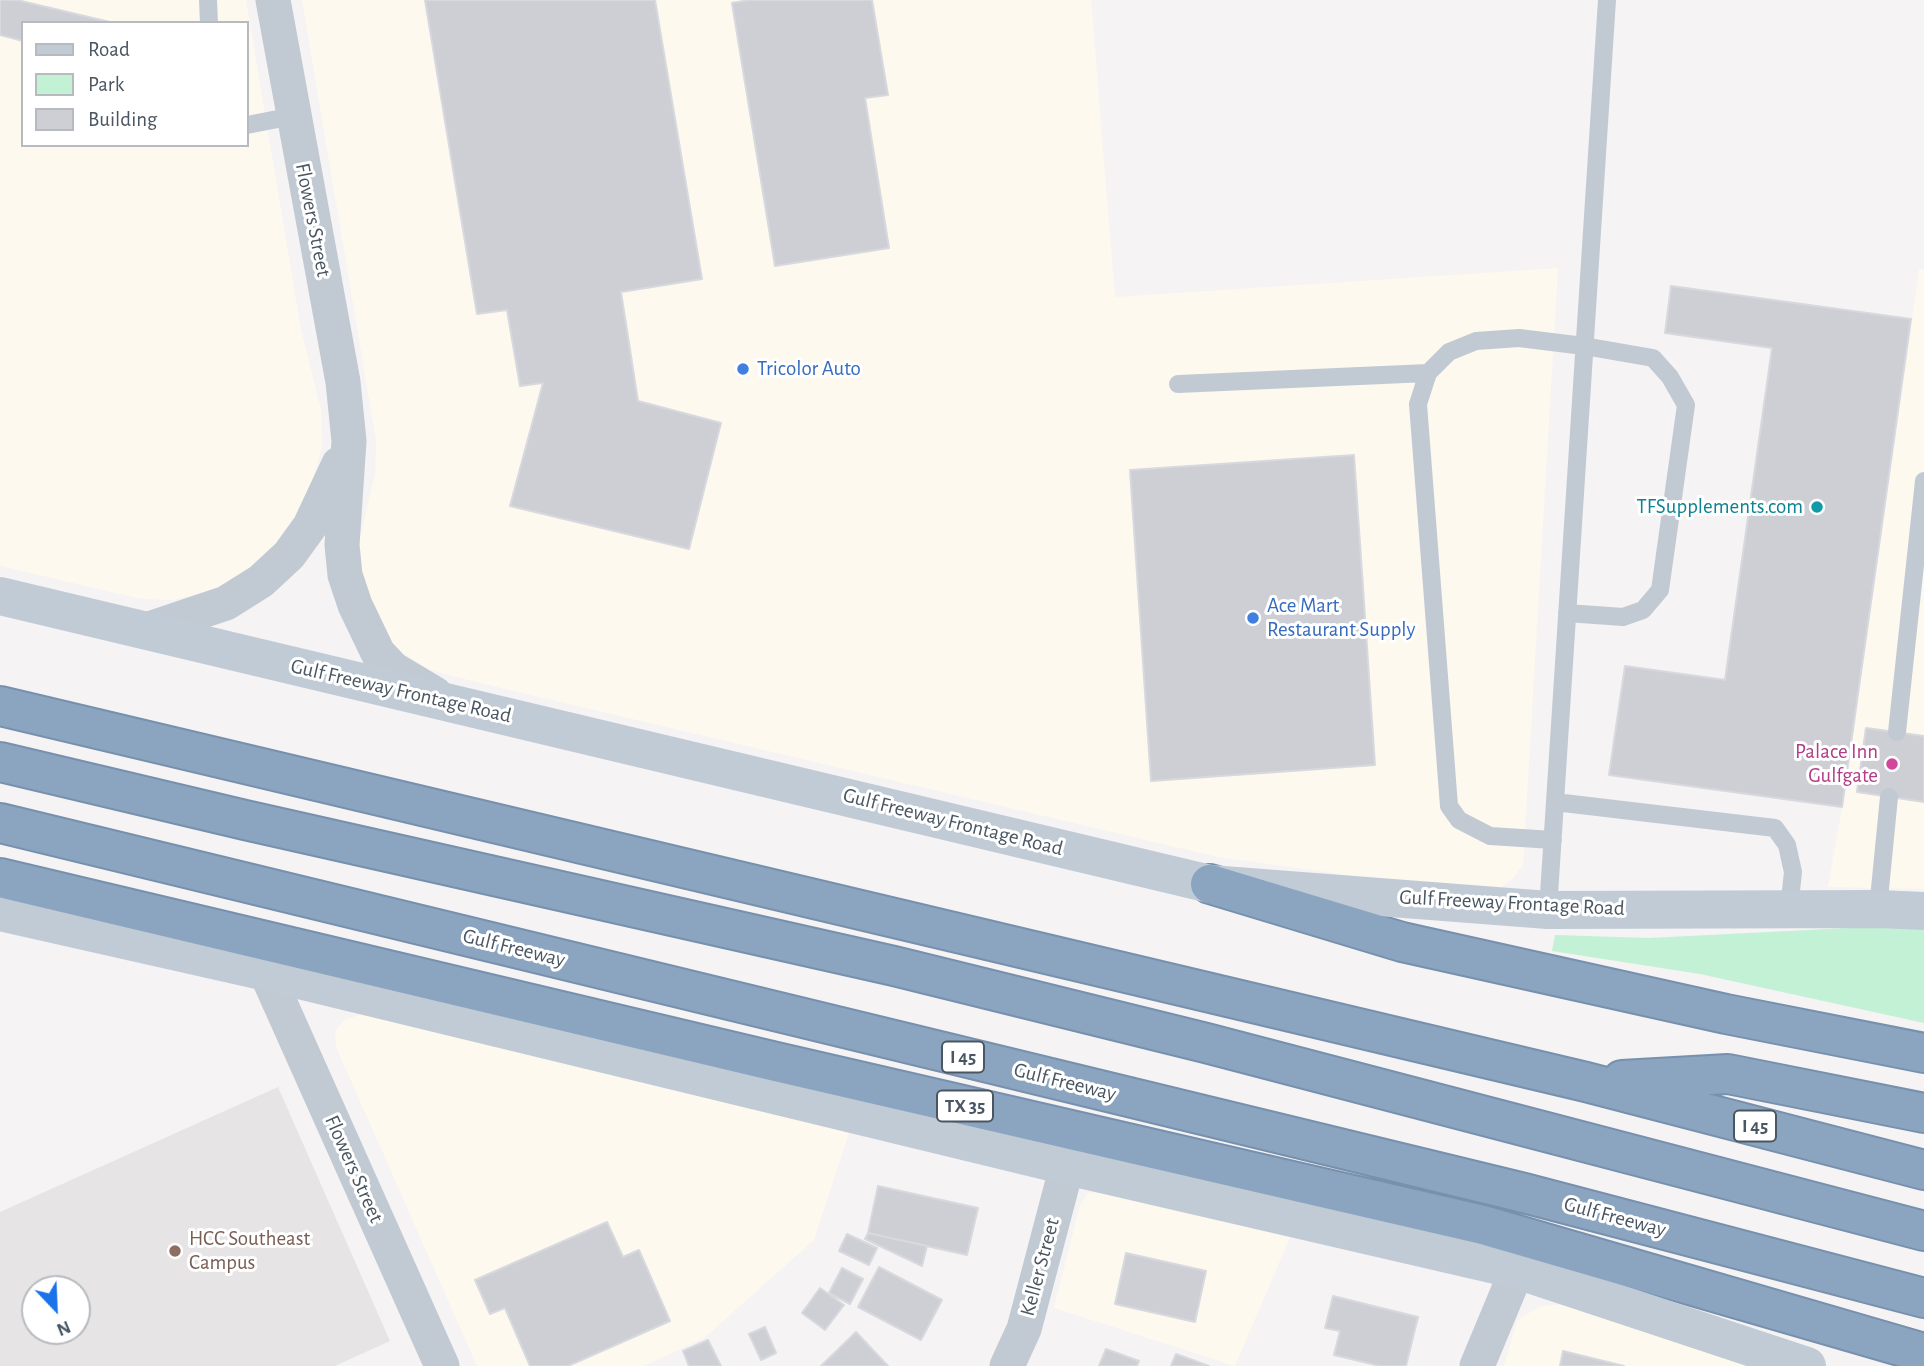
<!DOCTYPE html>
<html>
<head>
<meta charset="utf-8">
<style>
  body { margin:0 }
  #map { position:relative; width:1924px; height:1366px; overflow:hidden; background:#f5f3f3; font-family:"Alegreya Sans",sans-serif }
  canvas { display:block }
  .legend { position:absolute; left:21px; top:21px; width:228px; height:126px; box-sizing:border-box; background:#fff; border:2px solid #b7bbc0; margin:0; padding:9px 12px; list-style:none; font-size:21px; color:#4a5661 }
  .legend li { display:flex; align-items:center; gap:14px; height:35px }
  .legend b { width:35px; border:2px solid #b7bbc0 }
  .north { position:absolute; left:21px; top:1275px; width:70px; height:70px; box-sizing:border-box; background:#fff; border:2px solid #b7bbc0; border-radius:50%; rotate:157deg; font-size:19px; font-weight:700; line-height:28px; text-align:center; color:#4a5661 }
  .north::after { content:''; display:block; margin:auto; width:24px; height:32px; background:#1a73e8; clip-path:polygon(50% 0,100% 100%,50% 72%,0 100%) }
</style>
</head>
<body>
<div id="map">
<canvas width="1924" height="1366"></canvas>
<ul class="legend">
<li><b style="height:9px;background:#c1cbd6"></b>Road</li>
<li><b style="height:19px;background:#c3f1d5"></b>Park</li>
<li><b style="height:19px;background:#cdcfd5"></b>Building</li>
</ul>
<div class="north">N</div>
</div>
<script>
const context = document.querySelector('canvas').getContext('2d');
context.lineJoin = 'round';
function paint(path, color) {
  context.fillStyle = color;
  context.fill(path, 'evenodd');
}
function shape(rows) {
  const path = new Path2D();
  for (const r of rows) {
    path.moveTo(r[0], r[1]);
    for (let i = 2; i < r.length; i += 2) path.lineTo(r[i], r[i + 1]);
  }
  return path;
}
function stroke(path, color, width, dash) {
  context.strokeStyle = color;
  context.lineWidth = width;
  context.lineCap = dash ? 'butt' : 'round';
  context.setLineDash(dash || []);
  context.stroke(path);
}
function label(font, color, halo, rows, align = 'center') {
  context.font = font + ' "Alegreya Sans",sans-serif';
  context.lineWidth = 6;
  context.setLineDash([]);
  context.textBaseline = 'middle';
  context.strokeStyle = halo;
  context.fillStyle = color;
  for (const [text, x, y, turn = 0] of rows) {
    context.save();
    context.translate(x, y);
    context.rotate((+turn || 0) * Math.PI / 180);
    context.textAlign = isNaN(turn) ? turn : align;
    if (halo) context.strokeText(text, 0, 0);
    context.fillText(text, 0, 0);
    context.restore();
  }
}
const commercial = shape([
  [0,0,246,0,300,325,321,410,322,446,310,490,296,518,276,548,248,573,216,590,172,600,141,599,0,566],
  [23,23,247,23,247,145,23,145],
  [302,0,1091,0,1115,297,1558,268,1523,865,1512,880,1497,890,1478,893,1218,857,484,684,430,670,396,649,374,621,356,555,375,474,376,441],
  [1919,269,1924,269,1924,889,1828,887,1842,807],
  [362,1014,850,1130,814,1240,704,1338,644,1366,477,1366,336,1047,335,1031,344,1020],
  [1102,1190,1291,1235,1235,1366,1054,1308,1080,1205,1088,1193],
  [1561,1304,1769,1366,1504,1366,1517,1321,1538,1307]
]);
const education = shape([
  [278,1087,390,1341,335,1366,0,1366,0,1212],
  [35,1289,77,1289,77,1331,35,1331]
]);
const green = shape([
  [1868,927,1924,927,1924,1023,1700,974,1552,951,1555,935,1649,938]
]);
const building = shape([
  [0,0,17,0,114,23,23,23,23,41,0,35,0,0],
  [425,0,655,0,702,279,621,292,638,401,721,423,689,549,510,506,543,383,520,386,507,310,477,314,425,0],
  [749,0,872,0,888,95,865,98,889,248,775,266,732,3,749,0],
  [1671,286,1911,319,1842,807,1609,775,1625,666,1725,680,1772,348,1665,333,1671,286],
  [1354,455,1375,765,1151,781,1130,470,1354,455],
  [1866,728,1924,736,1924,802,1857,792,1866,728],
  [878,1186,978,1208,967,1255,868,1233,878,1186],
  [607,1222,623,1257,639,1250,670,1321,568,1366,530,1366,505,1308,490,1314,475,1280,607,1222],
  [868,1233,927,1246,922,1266,865,1239,868,1233],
  [847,1234,877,1248,869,1265,839,1251,847,1234],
  [1126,1253,1206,1271,1195,1322,1115,1304,1126,1253],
  [879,1267,942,1300,921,1340,858,1307,879,1267],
  [842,1268,863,1279,850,1304,829,1293,842,1268],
  [820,1288,844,1305,825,1330,802,1313,820,1288],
  [1333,1296,1418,1317,1406,1366,1380,1366,1334,1355,1340,1331,1325,1328,1333,1296],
  [765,1327,776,1353,761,1360,749,1334,765,1327],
  [856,1332,888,1366,821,1366,856,1332],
  [708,1340,721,1366,689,1366,683,1351,708,1340],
  [1106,1349,1139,1361,1137,1366,1099,1366,1106,1349],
  [1563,1351,1624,1366,1560,1366,1563,1351],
  [1176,1354,1209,1366,1171,1366,1176,1354]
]);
const lane = shape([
  [208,0,209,23],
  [247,125,293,116],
  [1178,384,1428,373],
  [1897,732,1924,481],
  [1555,802,1775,828,1787,845,1793,872,1789,909],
  [1553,840,1490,836,1459,820,1449,806,1418,404,1428,373,1449,352,1476,341,1519,338,1584,346,1653,358,1670,377,1686,405,1660,590,1643,610,1623,617,1567,613],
  [1878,909,1889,797],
  [1548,910,1607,0]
]);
const street = shape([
  [273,0,343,382,349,441,342,545,345,575,355,605,378,653,393,669,435,694],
  [143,631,226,603,261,581,289,555,310,526,339,464],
  [266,972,442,1366],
  [1007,1366,1024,1329,1067,1166],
  [1477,1366,1517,1270]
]);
const secondary = shape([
  [0,596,1210,884,1548,910,1878,909,1924,911],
  [0,912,266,972,1067,1166,1517,1270,1807,1366]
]);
const highway = shape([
  [0,706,1586,1082,1924,1170],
  [0,762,245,820,894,966,1206,1043,1924,1231],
  [0,823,1524,1193,1924,1298],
  [0,878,776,1062,1483,1225,1924,1353],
  [1210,884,1402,942,1726,1014,1924,1053],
  [1622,1080,1728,1074,1924,1113]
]);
const markers = [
  [743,369,7,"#3f7fe0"],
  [1817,507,7,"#0f9aa8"],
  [1253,618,7,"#3f7fe0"],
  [1892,764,7,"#d1479c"],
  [175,1251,7,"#8d6e63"]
];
const shields = [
  [963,1057,42],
  [965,1106,56],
  [1755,1126,42]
];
const shieldNames = [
  ["I 45",963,1057],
  ["TX 35",965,1106],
  ["I 45",1755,1126]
];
const streetNames = [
  ["Flowers Street",313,220,79],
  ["Gulf Freeway Frontage Road",401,691,13],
  ["Gulf Freeway Frontage Road",953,822,14],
  ["Gulf Freeway Frontage Road",1512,903,3],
  ["Gulf Freeway",514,948,14],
  ["Gulf Freeway",1065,1082,14],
  ["Flowers Street",354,1169,66],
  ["Gulf Freeway",1615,1217,15],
  ["Keller Street",1040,1267,-75]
];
const shopNames = [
  ["Tricolor Auto",757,369],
  ["Ace Mart",1267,606],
  ["Restaurant Supply",1267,630]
];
const cultureNames = [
  ["TFSupplements.com",1803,507]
];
const hotelNames = [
  ["Palace Inn",1878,752],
  ["Gulfgate",1878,776]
];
const educationNames = [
  ["HCC Southeast",189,1239],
  ["Campus",189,1263]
];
paint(commercial, '#fdf9ef');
paint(education, '#e6e4e5');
paint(green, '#c3f1d5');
paint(building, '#cdcfd5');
stroke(building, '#d7d9de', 2);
stroke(highway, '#7690ad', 42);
stroke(lane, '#c1cad2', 18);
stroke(street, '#c1cad2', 35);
stroke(secondary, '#c1cbd6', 38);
stroke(highway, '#8ba5c1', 38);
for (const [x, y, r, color] of markers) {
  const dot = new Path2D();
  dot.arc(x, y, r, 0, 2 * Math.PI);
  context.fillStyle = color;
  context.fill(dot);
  stroke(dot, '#fff', 2.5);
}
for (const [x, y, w] of shields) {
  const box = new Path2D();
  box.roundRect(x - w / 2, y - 15.5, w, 31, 5);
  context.fillStyle = '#fff';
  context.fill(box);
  stroke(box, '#4a5661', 2);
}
label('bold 19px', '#4a5661', null, shieldNames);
label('21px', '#4a5661', '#fff', streetNames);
label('21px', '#366cbe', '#fff', shopNames, 'left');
label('21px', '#0d838f', '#fff', cultureNames, 'right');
label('21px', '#b23c85', '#fff', hotelNames, 'right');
label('21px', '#785e54', '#fff', educationNames, 'left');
</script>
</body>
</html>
